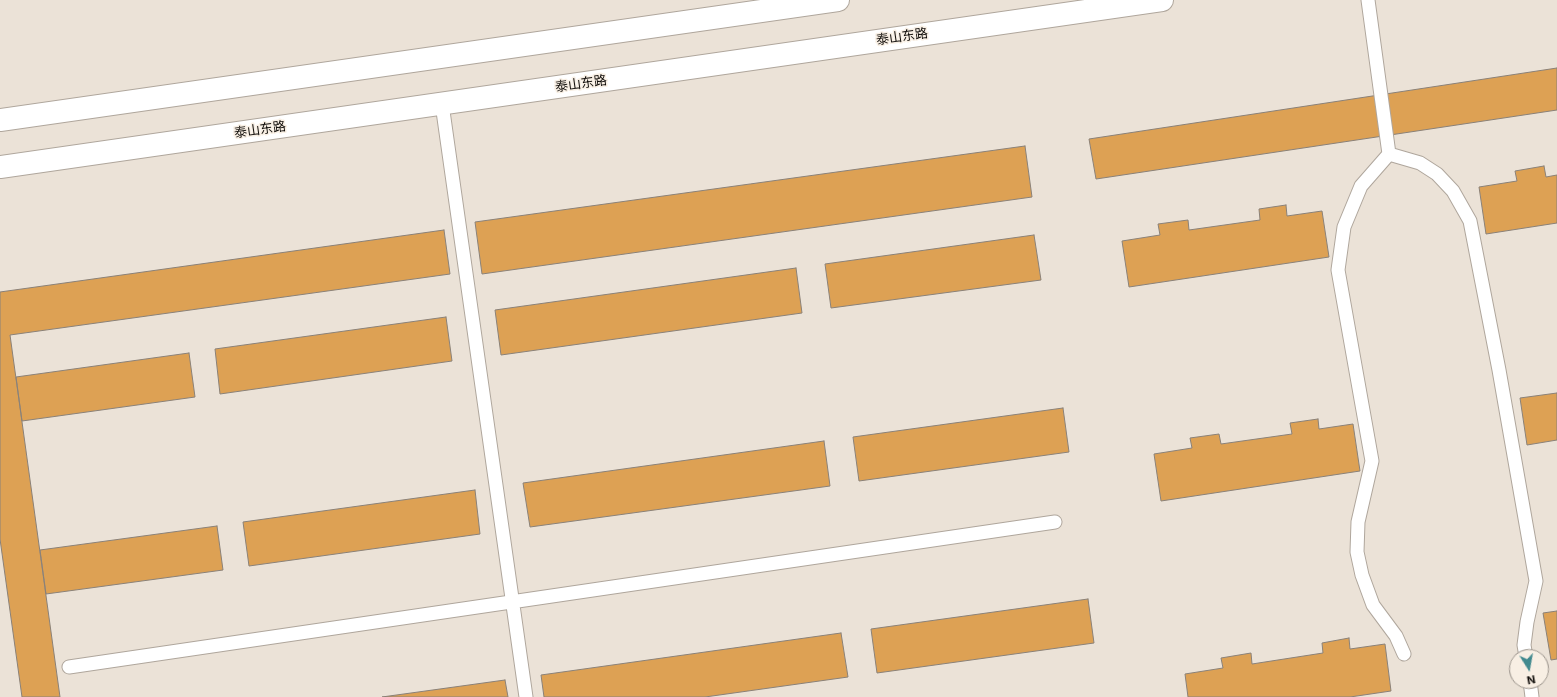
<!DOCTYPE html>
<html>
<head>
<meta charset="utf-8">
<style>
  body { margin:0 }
  #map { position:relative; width:1557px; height:697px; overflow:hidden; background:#ebe2d7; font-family:Inter,sans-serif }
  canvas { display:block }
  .north { position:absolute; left:1509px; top:649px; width:40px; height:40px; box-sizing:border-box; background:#f8efe4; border:1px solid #9b948c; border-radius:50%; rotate:169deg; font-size:11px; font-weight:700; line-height:16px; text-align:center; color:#0f0c09 }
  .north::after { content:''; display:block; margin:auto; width:14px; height:18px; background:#428a8f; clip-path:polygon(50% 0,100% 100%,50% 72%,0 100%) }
</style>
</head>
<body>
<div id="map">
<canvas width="1557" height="697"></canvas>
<div class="north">N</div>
</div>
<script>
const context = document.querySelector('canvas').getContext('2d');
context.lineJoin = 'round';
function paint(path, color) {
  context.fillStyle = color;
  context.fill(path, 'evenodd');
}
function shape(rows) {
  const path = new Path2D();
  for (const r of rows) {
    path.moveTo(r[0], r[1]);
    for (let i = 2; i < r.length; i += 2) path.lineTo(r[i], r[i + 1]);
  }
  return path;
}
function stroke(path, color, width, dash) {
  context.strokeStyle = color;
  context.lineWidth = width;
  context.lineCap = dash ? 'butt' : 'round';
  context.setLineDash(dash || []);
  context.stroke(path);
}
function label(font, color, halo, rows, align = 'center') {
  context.font = font + ' Inter,"Noto Sans SC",sans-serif';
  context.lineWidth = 3;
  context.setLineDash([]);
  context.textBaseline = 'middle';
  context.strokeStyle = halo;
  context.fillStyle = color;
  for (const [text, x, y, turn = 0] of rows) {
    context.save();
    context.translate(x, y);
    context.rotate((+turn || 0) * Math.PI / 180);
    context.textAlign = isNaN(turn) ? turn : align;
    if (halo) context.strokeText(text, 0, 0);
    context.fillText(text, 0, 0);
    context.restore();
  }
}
const building = shape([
  [1557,68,1557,110,1096,179,1089,139,1557,68],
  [1025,146,1032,197,482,274,475,222,1025,146],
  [1544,166,1546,177,1557,175,1557,223,1486,234,1479,187,1517,181,1515,171,1544,166],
  [1286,205,1287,216,1322,211,1329,257,1129,287,1122,241,1160,235,1158,224,1188,220,1189,230,1260,220,1259,209,1286,205],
  [444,230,450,274,10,335,60,697,22,697,0,539,0,292,444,230],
  [1034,235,1041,280,831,308,825,264,1034,235],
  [796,268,802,313,501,355,495,310,796,268],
  [446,317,452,361,220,394,215,349,446,317],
  [189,353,195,397,22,421,16,377,189,353],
  [1557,393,1557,440,1527,445,1520,398,1557,393],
  [1063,408,1069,452,859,481,853,437,1063,408],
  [1318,419,1319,429,1353,424,1360,471,1161,501,1154,454,1192,448,1190,438,1219,434,1221,444,1292,434,1290,423,1318,419],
  [824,441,830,486,530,527,523,483,824,441],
  [475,490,480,534,249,566,243,522,475,490],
  [217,526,223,570,46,594,40,550,217,526],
  [1088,599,1094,643,877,673,871,629,1088,599],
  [1557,611,1557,659,1551,660,1543,613,1557,611],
  [841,633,848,677,705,697,544,697,541,675,841,633],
  [1349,638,1350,649,1385,644,1391,691,1350,697,1188,697,1185,674,1223,668,1221,658,1251,653,1252,664,1323,653,1322,643,1349,638],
  [505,680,508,697,382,697,505,680]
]);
const service = shape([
  [1368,0,1389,154],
  [442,104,526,697],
  [1404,654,1396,636,1373,605,1362,575,1357,552,1358,522,1372,461,1338,270,1344,227,1361,186,1389,154,1420,163,1437,174,1453,191,1470,221,1499,370,1536,581,1527,622,1524,645,1526,657],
  [69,667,1055,522],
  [1530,681,1532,697]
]);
const secondary = shape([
  [0,120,838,0],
  [0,167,1162,0]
]);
const streetNames = [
  ["泰山东路",902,37,-8],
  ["泰山东路",581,84,-8],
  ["泰山东路",260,130,-8]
];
paint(building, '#dda154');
stroke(building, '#8a8178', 1);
stroke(service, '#afa69c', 15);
stroke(secondary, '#afa69c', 24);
stroke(service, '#fff', 13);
stroke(secondary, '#fff', 22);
label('13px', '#0f0c09', '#f8efe4', streetNames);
</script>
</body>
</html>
